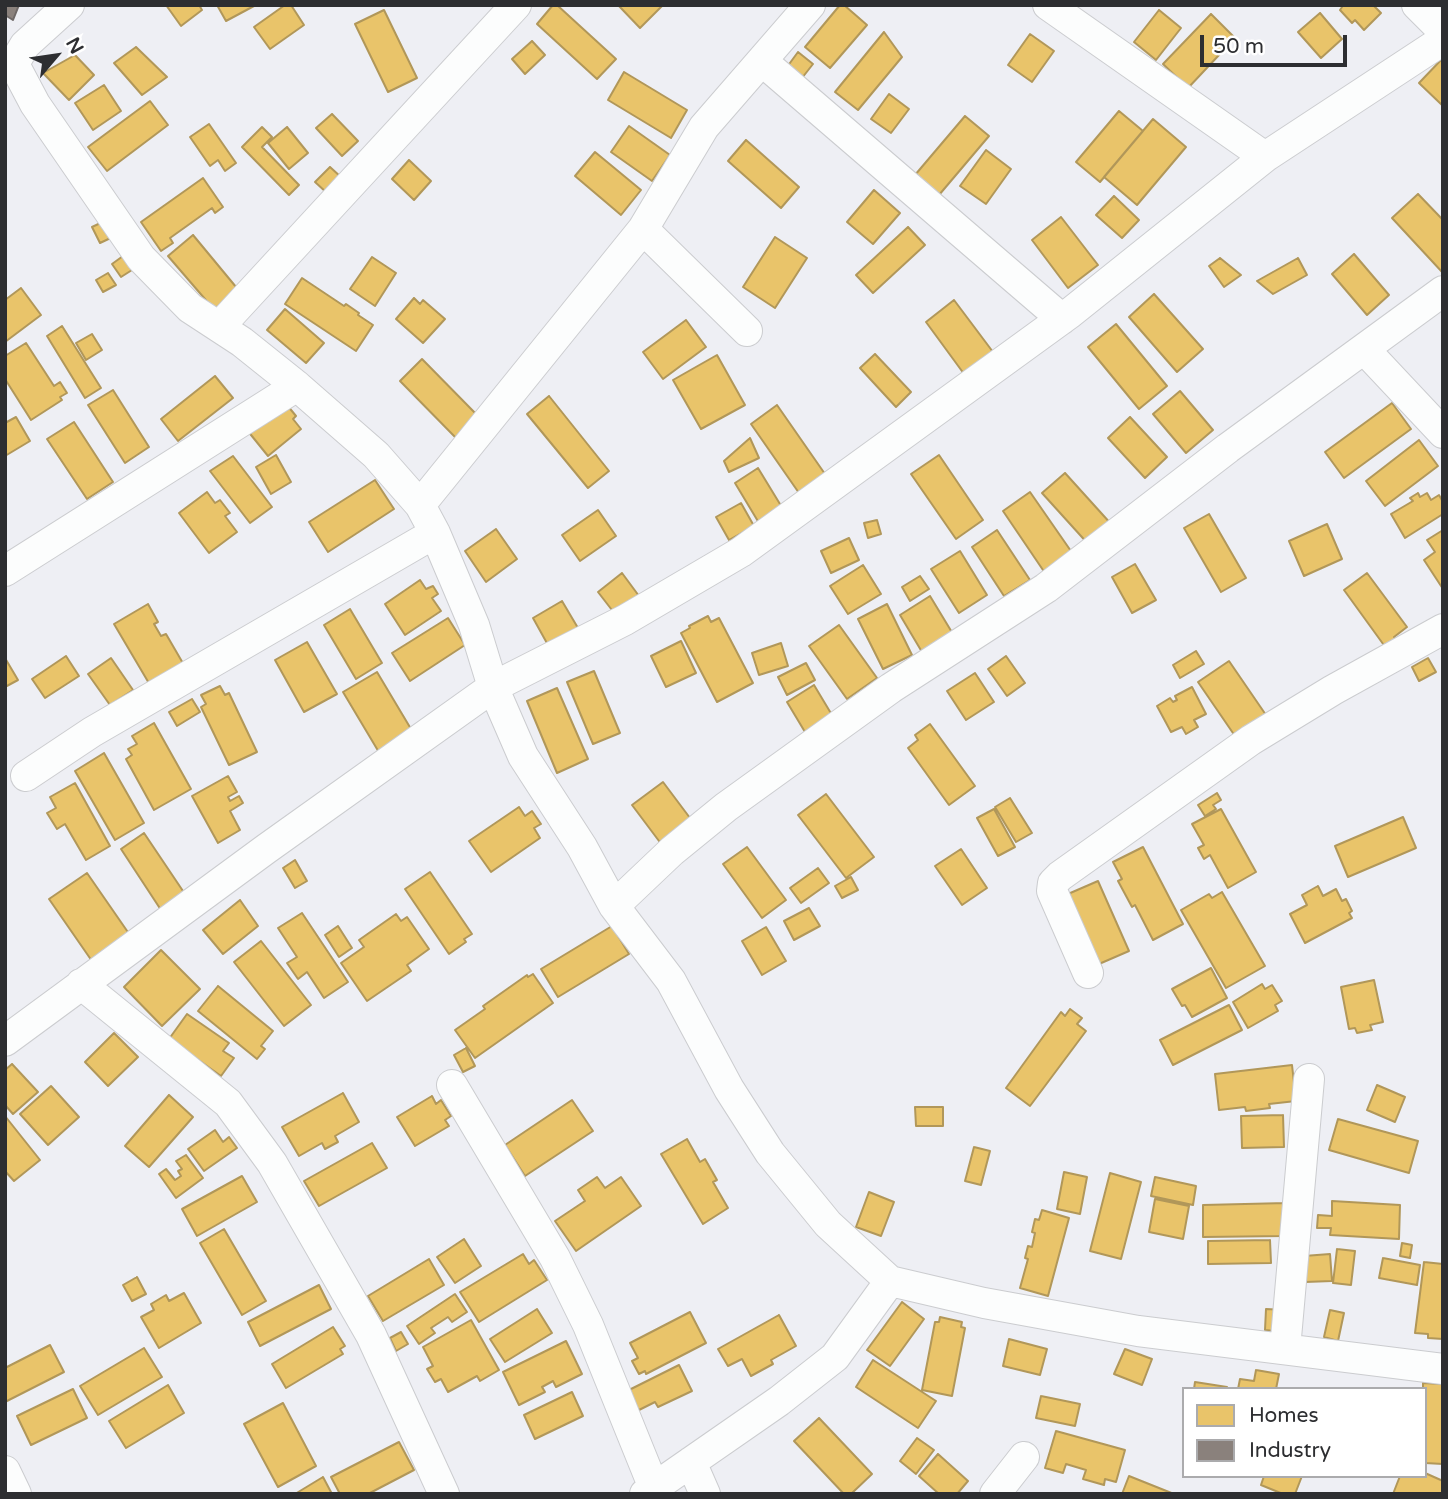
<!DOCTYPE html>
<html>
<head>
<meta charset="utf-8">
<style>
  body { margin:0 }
  #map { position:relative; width:1448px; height:1499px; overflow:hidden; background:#eeeff4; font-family:"Varela Round",sans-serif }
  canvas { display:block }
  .frame { position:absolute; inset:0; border:7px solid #2d2e31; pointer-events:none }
  .legend { position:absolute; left:1182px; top:1387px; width:245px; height:91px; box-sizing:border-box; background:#fff; border:2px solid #ababad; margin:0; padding:9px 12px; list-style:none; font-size:21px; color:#2d2e31 }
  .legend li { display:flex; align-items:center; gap:14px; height:35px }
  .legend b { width:35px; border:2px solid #ababad }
  .north { position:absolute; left:21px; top:21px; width:70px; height:70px; -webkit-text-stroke:5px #fff; paint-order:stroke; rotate:61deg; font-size:19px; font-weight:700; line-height:28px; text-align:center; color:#2d2e31 }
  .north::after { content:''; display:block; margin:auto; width:24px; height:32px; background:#2d2e31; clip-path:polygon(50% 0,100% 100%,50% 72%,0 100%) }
  .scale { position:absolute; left:1200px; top:35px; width:147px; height:32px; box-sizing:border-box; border:4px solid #2d2e31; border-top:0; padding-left:9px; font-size:21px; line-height:24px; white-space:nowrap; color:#2d2e31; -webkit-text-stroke:5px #fff; paint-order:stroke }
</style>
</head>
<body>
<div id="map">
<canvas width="1448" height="1499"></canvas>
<div class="frame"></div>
<ul class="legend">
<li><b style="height:19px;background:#e9c46a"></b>Homes</li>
<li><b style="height:19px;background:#8a817c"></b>Industry</li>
</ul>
<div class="north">N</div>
<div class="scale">50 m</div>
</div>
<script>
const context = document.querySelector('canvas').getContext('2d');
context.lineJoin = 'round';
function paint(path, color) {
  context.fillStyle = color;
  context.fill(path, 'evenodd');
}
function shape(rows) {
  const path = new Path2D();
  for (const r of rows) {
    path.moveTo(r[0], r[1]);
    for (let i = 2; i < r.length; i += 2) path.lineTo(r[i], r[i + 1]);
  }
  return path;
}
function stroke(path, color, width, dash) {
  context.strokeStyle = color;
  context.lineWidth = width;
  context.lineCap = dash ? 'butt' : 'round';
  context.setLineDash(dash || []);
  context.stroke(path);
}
const homes = shape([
  [166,5,199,5,202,10,181,26,166,5],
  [217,5,254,5,254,6,226,21,217,5],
  [285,5,291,5,304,25,270,49,254,27,285,5],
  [553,5,557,5,616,59,597,79,537,24,553,5],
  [618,5,663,5,640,28,618,5],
  [840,5,844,5,867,25,830,68,805,47,840,5],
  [1340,5,1373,5,1381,13,1364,30,1355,20,1352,23,1340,10,1342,7,1340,5],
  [384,10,417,78,388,92,355,24,384,10],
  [1159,10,1181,28,1156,60,1134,42,1159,10],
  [1320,13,1342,39,1321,58,1298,32,1320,13],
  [1211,14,1235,38,1188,88,1163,64,1211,14],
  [884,32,902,57,858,110,835,92,884,32],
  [1030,34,1054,51,1032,82,1008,65,1030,34],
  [532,41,545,55,525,74,512,59,532,41],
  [136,47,167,77,142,95,114,63,136,47],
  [798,52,813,64,802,78,787,67,798,52],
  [75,55,94,75,69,100,43,73,75,55],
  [1441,60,1443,62,1443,106,1419,83,1441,60],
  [624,72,687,110,671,138,608,100,624,72],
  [104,85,121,111,93,130,75,103,104,85],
  [889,94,909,109,891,133,871,119,889,94],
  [150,101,168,125,107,171,88,147,150,101],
  [1119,111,1143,131,1100,182,1076,162,1119,111],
  [332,114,358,141,342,156,316,128,332,114],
  [965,116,989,136,939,195,915,175,965,116],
  [1153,119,1186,147,1137,205,1104,177,1153,119],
  [209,124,236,163,225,171,218,160,210,166,190,137,209,124],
  [629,126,670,155,652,181,611,152,629,126],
  [262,127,272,137,262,147,299,185,289,195,242,147,262,127],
  [287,127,308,153,289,169,268,143,287,127],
  [746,140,799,187,781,208,728,161,746,140],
  [986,150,1011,169,986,204,960,186,986,150],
  [595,152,641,190,621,215,575,176,595,152],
  [409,160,431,181,414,200,392,179,409,160],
  [330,167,342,178,327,193,315,182,330,167],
  [203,178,223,207,215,213,212,208,170,238,173,243,161,251,141,222,203,178],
  [874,190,900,213,873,244,847,222,874,190],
  [1418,194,1443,220,1443,273,1392,218,1418,194],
  [1114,196,1139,220,1122,238,1096,215,1114,196],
  [1061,217,1098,265,1068,288,1032,240,1061,217],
  [109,219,117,235,100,243,92,227,109,219],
  [908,227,925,245,873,293,856,275,908,227],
  [193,235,241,293,217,313,168,256,193,235],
  [775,237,807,258,775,308,743,287,775,237],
  [1354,254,1389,295,1367,315,1332,274,1354,254],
  [123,256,132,270,121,277,112,264,123,256],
  [372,257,396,273,375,306,350,289,372,257],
  [1220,258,1241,275,1224,287,1209,266,1220,258],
  [1298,258,1307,275,1273,294,1257,281,1298,258],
  [108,273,116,285,103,292,96,280,108,273],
  [302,278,344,306,346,304,359,313,358,315,373,325,356,351,285,304,302,278],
  [21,288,41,315,5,342,5,300,21,288],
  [1154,294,1203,349,1177,372,1129,317,1154,294],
  [414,298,420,304,423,300,445,319,423,343,396,319,414,298],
  [954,300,996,356,967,378,926,322,954,300],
  [285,309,324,343,306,363,267,330,285,309],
  [686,320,706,347,663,379,643,352,686,320],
  [1116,324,1167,386,1139,409,1088,347,1116,324],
  [62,326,101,388,85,398,47,336,62,326],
  [92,334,102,350,86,360,76,343,92,334],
  [26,343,54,386,60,382,67,393,60,397,62,400,31,420,5,379,5,356,26,343],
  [875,354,911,392,896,407,860,368,875,354],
  [717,355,745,405,701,429,673,380,717,355],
  [422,359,479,417,457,439,400,381,422,359],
  [215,376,233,398,178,441,161,419,215,376],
  [113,390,149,447,125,463,88,405,113,390],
  [1180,391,1213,430,1186,453,1153,414,1180,391],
  [549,396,609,471,588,488,527,414,549,396],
  [1392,403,1411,429,1344,478,1325,452,1392,403],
  [287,405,296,416,293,419,301,429,268,456,247,430,287,405],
  [777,405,825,474,799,493,751,424,777,405],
  [16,417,30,441,5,456,5,423,16,417],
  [1130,417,1167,457,1145,478,1108,438,1130,417],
  [74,422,113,482,87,499,47,439,74,422],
  [750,438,759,458,729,472,724,461,750,438],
  [1419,440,1438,466,1385,506,1366,481,1419,440],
  [276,455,291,482,271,494,256,467,276,455],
  [939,455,983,520,956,539,911,474,939,455],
  [233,456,272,507,250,523,210,471,233,456],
  [758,468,783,509,759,523,735,483,758,468],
  [1065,473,1112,525,1090,546,1042,493,1065,473],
  [375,480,394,509,328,552,309,522,375,480],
  [207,492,215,503,220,500,230,513,225,516,237,532,209,553,179,513,207,492],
  [1030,492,1073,554,1045,573,1003,511,1030,492],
  [1418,493,1420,497,1427,493,1431,500,1439,495,1443,502,1443,514,1405,538,1391,514,1413,501,1410,498,1418,493],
  [741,503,754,526,729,540,716,517,741,503],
  [598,510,616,536,580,561,562,535,598,510],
  [1209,514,1246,578,1221,592,1184,528,1209,514],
  [877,520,881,534,868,538,864,523,877,520],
  [1327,524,1342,559,1304,576,1289,541,1327,524],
  [496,529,517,559,486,582,465,551,496,529],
  [997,530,1030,580,1004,596,972,547,997,530],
  [1443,530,1443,589,1424,560,1435,552,1427,540,1443,530],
  [849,538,859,560,831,573,821,551,849,538],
  [960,551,987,595,959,613,931,569,960,551],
  [1135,564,1156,600,1132,613,1112,577,1135,564],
  [863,565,881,594,848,614,830,586,863,565],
  [622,573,639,596,615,614,598,592,622,573],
  [1367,573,1407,627,1394,637,1396,640,1386,648,1344,590,1367,573],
  [920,576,929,589,910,601,902,587,920,576],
  [420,580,426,589,433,586,438,594,432,598,441,611,405,635,385,604,420,580],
  [930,596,953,634,922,652,900,615,930,596],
  [562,601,578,628,548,645,533,618,562,601],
  [148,604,158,622,154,624,161,636,166,634,184,665,150,685,114,624,148,604],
  [887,604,912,655,883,669,858,619,887,604],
  [350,609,382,663,356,679,324,625,350,609],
  [708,616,711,622,719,618,753,683,717,702,681,633,690,628,689,626,708,616],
  [448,618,465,645,410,681,392,653,448,618],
  [839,625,877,678,847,699,809,646,839,625],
  [681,641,696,673,666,687,651,656,681,641],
  [307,642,337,694,304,712,275,660,307,642],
  [781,643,788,666,759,675,752,653,781,643],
  [1196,651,1204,664,1180,678,1173,665,1196,651],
  [66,656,79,676,45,698,32,679,66,656],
  [1006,656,1025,683,1007,696,988,669,1006,656],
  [5,658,18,680,5,687,5,658],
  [111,658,133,690,110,705,88,674,111,658],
  [1428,658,1436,672,1419,681,1412,667,1428,658],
  [1229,661,1266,715,1235,736,1198,682,1229,661],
  [806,663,815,680,787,695,778,677,806,663],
  [594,671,620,733,593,744,567,682,594,671],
  [377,672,414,734,380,754,343,692,377,672],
  [975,673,994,702,966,720,947,691,975,673],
  [814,685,835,720,808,737,787,702,814,685],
  [220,686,225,695,229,693,257,752,229,765,201,707,206,704,201,695,220,686],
  [1192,687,1206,714,1194,720,1198,727,1186,734,1182,727,1171,732,1157,706,1170,698,1173,702,1177,700,1175,696,1192,687],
  [557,688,588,759,557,773,527,701,557,688],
  [192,699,200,712,177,726,169,712,192,699],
  [154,723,191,789,154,810,126,759,132,755,128,749,137,744,132,736,154,723],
  [930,724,975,786,949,805,908,748,918,740,915,735,930,724],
  [104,753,144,823,115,840,75,771,104,753],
  [228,776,237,792,228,797,230,801,239,796,243,803,230,811,240,830,218,843,192,796,228,776],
  [663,782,696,826,665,849,632,805,663,782],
  [75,783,110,846,86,860,65,824,57,829,47,813,56,808,50,797,75,783],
  [1217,793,1221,800,1213,805,1216,809,1205,816,1198,805,1217,793],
  [826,794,874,857,846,878,798,815,826,794],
  [1010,798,1032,833,1016,842,995,807,1010,798],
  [519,807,525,816,532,811,541,824,534,828,540,838,491,872,469,841,519,807],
  [994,809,1015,847,998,856,977,818,994,809],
  [1221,809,1256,872,1228,888,1210,855,1204,859,1198,848,1204,845,1192,824,1221,809],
  [1403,817,1416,848,1348,877,1335,846,1403,817],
  [144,833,185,894,161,910,121,849,144,833],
  [747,847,786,900,762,918,723,864,747,847],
  [1143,847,1183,924,1153,940,1135,905,1132,907,1118,881,1122,879,1113,862,1143,847],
  [961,849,987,888,962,905,935,866,961,849],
  [295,860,307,881,295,888,283,868,295,860],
  [818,868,829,883,801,903,790,888,818,868],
  [430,872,472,934,464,939,466,942,449,954,405,889,430,872],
  [87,873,132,938,94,964,49,899,87,873],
  [851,877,858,890,842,898,835,886,851,877],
  [1098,881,1129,951,1099,964,1068,894,1098,881],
  [1318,886,1323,896,1336,889,1342,901,1346,899,1352,911,1349,913,1352,918,1305,943,1290,914,1307,905,1302,895,1318,886],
  [1222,892,1265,966,1226,988,1181,910,1209,894,1212,898,1222,892],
  [240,900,258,926,223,954,203,930,240,900],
  [809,908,820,926,794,940,784,921,809,908],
  [302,913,348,982,324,998,307,972,298,979,287,963,297,957,278,928,302,913],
  [396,914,401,921,407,917,429,949,407,965,411,971,367,1001,341,963,364,947,359,940,396,914],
  [338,926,352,948,339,957,325,935,338,926],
  [612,926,629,954,558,997,541,969,612,926],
  [766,927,786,961,762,975,742,941,766,927],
  [261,941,311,1005,284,1026,234,962,261,941],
  [161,950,200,989,162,1026,124,987,161,950],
  [1211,968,1227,998,1192,1017,1185,1005,1182,1006,1172,989,1211,968],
  [533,974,553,1003,475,1058,455,1030,485,1009,483,1006,527,975,528,977,533,974],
  [1374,980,1383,1022,1370,1025,1372,1030,1357,1033,1355,1028,1349,1029,1341,987,1374,980],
  [1262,984,1265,989,1272,985,1282,1001,1275,1005,1278,1011,1248,1028,1233,1002,1262,984],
  [218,986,273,1031,261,1046,265,1049,257,1059,198,1011,218,986],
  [1229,1005,1242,1030,1173,1065,1160,1040,1229,1005],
  [1070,1009,1082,1018,1077,1024,1086,1031,1030,1106,1006,1088,1061,1012,1065,1016,1070,1009],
  [187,1014,229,1043,223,1051,234,1058,221,1076,169,1039,187,1014],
  [114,1033,138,1057,108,1086,85,1062,114,1033],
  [466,1048,475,1066,463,1072,454,1055,466,1048],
  [12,1064,38,1092,13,1114,5,1105,5,1070,12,1064],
  [1292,1065,1296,1101,1269,1104,1270,1108,1246,1111,1245,1107,1219,1110,1215,1074,1292,1065],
  [1377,1085,1405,1097,1395,1122,1367,1110,1377,1085],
  [51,1086,79,1117,48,1145,20,1114,51,1086],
  [343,1093,359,1122,335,1136,338,1142,325,1149,322,1143,299,1156,282,1127,343,1093],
  [169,1095,193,1117,149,1167,125,1146,169,1095],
  [432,1096,436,1104,441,1100,451,1116,445,1120,449,1126,415,1146,397,1117,432,1096],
  [572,1100,593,1131,525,1176,505,1145,572,1100],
  [915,1107,943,1107,943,1126,916,1126,915,1107],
  [1283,1115,1284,1147,1242,1148,1241,1116,1283,1115],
  [5,1116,40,1160,14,1181,5,1171,5,1116],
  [1338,1119,1418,1141,1409,1173,1329,1150,1338,1119],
  [215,1130,223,1142,229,1137,237,1148,204,1171,188,1149,215,1130],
  [687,1139,700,1162,705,1159,717,1180,713,1182,728,1208,703,1224,661,1154,687,1139],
  [372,1143,387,1168,319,1206,304,1181,372,1143],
  [974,1147,990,1151,981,1185,965,1181,974,1147],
  [186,1155,203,1178,176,1198,159,1174,166,1169,175,1180,181,1176,178,1171,182,1169,176,1161,186,1155],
  [1064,1172,1087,1177,1080,1214,1057,1209,1064,1172],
  [1110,1173,1141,1182,1121,1259,1090,1251,1110,1173],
  [242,1176,257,1202,197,1236,182,1209,242,1176],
  [597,1177,605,1188,621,1177,641,1206,576,1251,555,1221,585,1201,578,1190,597,1177],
  [1155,1177,1196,1186,1193,1205,1151,1196,1155,1177],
  [869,1192,894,1202,881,1236,856,1227,869,1192],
  [1155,1199,1189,1206,1183,1239,1149,1232,1155,1199],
  [1332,1201,1400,1205,1399,1239,1330,1235,1331,1228,1317,1228,1318,1215,1332,1216,1332,1201],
  [1287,1203,1284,1236,1203,1237,1203,1205,1287,1203],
  [1042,1210,1069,1218,1048,1296,1020,1288,1028,1259,1025,1258,1028,1246,1032,1247,1035,1233,1032,1232,1035,1219,1039,1220,1042,1210],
  [224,1229,266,1301,242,1315,200,1243,224,1229],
  [464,1239,481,1266,455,1283,437,1257,464,1239],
  [1270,1240,1271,1263,1208,1264,1208,1241,1270,1240],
  [1402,1243,1412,1245,1410,1258,1400,1256,1402,1243],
  [1337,1249,1355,1251,1351,1285,1333,1283,1337,1249],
  [523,1254,529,1264,534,1260,547,1280,479,1322,460,1292,523,1254],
  [1330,1254,1332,1281,1305,1282,1304,1256,1330,1254],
  [1383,1258,1420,1265,1417,1285,1379,1278,1383,1258],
  [429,1259,444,1285,383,1321,368,1296,429,1259],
  [1424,1262,1443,1264,1443,1339,1428,1338,1428,1334,1415,1333,1424,1262],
  [137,1277,146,1294,132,1301,123,1285,137,1277],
  [319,1285,331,1309,260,1346,248,1322,319,1285],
  [184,1293,201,1323,159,1348,141,1317,154,1310,151,1304,166,1295,169,1301,184,1293],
  [455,1294,467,1312,452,1322,448,1317,431,1328,435,1333,419,1344,407,1326,455,1294],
  [902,1302,924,1319,890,1366,867,1350,902,1302],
  [537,1309,552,1333,505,1362,490,1339,537,1309],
  [1266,1309,1285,1310,1284,1332,1265,1330,1266,1309],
  [1330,1310,1344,1313,1338,1341,1324,1337,1330,1310],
  [690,1312,706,1343,646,1374,645,1371,639,1374,632,1361,638,1358,630,1343,690,1312],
  [779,1315,796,1346,771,1360,773,1364,751,1376,742,1359,728,1366,718,1349,779,1315],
  [940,1317,962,1322,961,1327,965,1328,952,1396,922,1390,935,1322,939,1322,940,1317],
  [471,1320,499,1370,480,1381,477,1376,448,1392,441,1379,435,1382,427,1369,433,1366,423,1347,471,1320],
  [333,1327,345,1346,340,1349,343,1354,286,1388,272,1364,333,1327],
  [401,1332,408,1344,396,1351,390,1338,401,1332],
  [1009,1339,1047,1349,1040,1375,1003,1366,1009,1339],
  [566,1341,582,1374,556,1387,553,1381,542,1387,545,1392,519,1405,503,1372,566,1341],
  [50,1345,64,1372,5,1402,5,1368,50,1345],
  [144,1348,162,1377,98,1415,80,1386,144,1348],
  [1125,1349,1152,1359,1142,1385,1114,1374,1125,1349],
  [873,1360,936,1401,918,1428,856,1387,873,1360],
  [679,1365,692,1391,658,1407,655,1402,637,1411,627,1391,679,1365],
  [1256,1370,1279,1374,1276,1389,1238,1389,1240,1379,1254,1381,1256,1370],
  [1195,1382,1227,1387,1226,1389,1194,1389,1195,1382],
  [1423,1383,1443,1384,1443,1464,1425,1463,1425,1389,1423,1389,1423,1383],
  [168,1385,184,1413,126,1448,109,1421,168,1385],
  [73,1389,87,1418,31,1445,17,1416,73,1389],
  [572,1392,583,1416,535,1439,524,1415,572,1392],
  [1041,1396,1080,1404,1075,1426,1036,1418,1041,1396],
  [283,1403,316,1466,278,1487,244,1424,283,1403],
  [819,1418,872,1474,851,1494,844,1494,794,1441,819,1418],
  [1056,1431,1125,1450,1116,1482,1105,1479,1104,1485,1083,1479,1086,1470,1066,1464,1063,1473,1045,1468,1056,1431],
  [917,1438,934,1450,916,1474,900,1461,917,1438],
  [399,1442,414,1470,368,1494,340,1494,331,1477,399,1442],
  [938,1454,968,1481,957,1494,939,1494,919,1476,938,1454],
  [1425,1473,1443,1481,1443,1494,1393,1494,1400,1476,1425,1476,1425,1473],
  [1129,1476,1174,1494,1122,1494,1129,1476],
  [1264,1476,1302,1476,1295,1494,1283,1494,1261,1485,1264,1476],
  [323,1477,332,1494,295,1494,323,1477]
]);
const industry = shape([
  [5,5,19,5,13,20,5,15,5,5]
]);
const minor = shape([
  [69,5,25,45,16,60,16,68,35,104,141,258,190,308,242,342,297,386,376,455,420,505,435,533,474,625,493,687,523,756,582,847,614,906,671,981,729,1089,770,1153,828,1224,890,1281],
  [1048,5,1265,157],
  [1417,5,1443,31],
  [762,61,1062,319],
  [643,229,747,331],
  [219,327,516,5],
  [1365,350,1443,433],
  [420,505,643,229,704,127,810,5],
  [5,571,297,386],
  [26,776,92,732,435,533],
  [614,906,672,851,726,807,891,688,1046,588,1228,448,1443,291],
  [1088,973,1052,891,1053,883,1060,876,1251,740,1333,690,1443,629],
  [81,984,228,1103,272,1163,371,1335,444,1494],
  [5,1041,266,849,493,687,625,620,741,552,1070,313,1265,157,1443,40],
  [452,1085,555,1258,588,1325,654,1488],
  [1285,1349,1309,1079],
  [691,1462,705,1494],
  [5,1471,16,1494],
  [645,1494,779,1401,835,1357,890,1281,984,1303,1138,1331,1443,1369],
  [995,1494,1024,1457]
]);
paint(homes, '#e9c46a');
stroke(homes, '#b19759', 2);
paint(industry, '#8a817c');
stroke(industry, '#6e6866', 2);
stroke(minor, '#cbcccf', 32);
stroke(minor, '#fcfdfd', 30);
</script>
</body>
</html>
